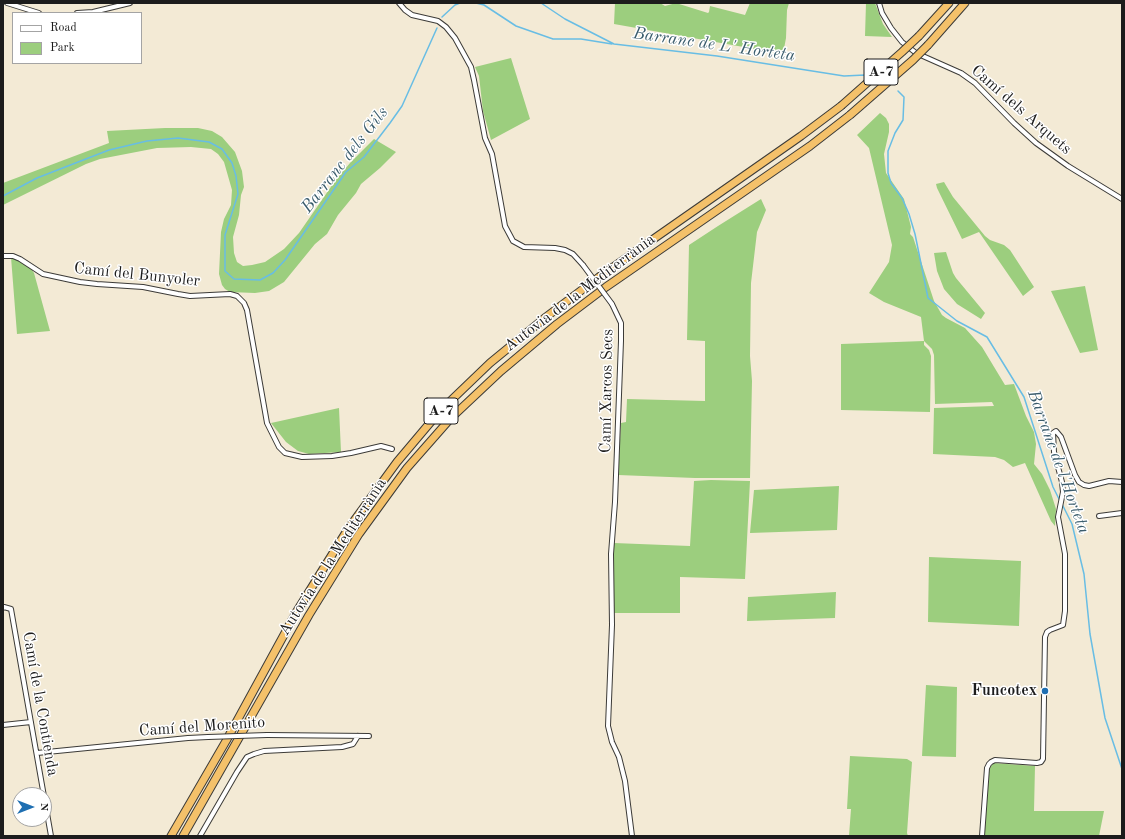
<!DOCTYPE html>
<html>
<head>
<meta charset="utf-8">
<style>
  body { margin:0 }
  #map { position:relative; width:1125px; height:839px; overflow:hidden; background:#f3ead5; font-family:"Old Standard TT",serif }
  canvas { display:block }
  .frame { position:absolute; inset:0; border:4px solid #1c1c1c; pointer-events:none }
  .legend { position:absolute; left:12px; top:12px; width:130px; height:52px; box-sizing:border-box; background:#fff; border:1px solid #a4a4a4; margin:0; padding:5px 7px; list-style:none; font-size:12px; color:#1c1c1c }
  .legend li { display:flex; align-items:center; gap:8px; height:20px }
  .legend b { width:20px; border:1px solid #a4a4a4 }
  .north { position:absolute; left:12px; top:787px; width:40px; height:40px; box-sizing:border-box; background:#fff; border:1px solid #a4a4a4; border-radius:50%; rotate:90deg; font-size:11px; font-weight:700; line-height:16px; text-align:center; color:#1c1c1c }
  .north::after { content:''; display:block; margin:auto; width:14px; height:18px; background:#1f6fb2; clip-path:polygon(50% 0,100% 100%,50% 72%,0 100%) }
</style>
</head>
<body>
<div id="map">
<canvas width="1125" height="839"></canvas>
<div class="frame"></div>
<ul class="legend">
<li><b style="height:5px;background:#fff"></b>Road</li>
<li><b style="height:11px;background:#9cce7e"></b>Park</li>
</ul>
<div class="north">N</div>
</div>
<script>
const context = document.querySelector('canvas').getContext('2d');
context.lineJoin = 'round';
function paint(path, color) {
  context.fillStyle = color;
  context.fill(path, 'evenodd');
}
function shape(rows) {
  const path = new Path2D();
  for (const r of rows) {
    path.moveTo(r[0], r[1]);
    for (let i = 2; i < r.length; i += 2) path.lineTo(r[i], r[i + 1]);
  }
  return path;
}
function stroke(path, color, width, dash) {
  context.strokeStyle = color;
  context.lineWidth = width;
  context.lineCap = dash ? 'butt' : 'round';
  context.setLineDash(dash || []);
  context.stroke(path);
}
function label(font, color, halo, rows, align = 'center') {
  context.font = font + ' "Old Standard TT",serif';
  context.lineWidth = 3;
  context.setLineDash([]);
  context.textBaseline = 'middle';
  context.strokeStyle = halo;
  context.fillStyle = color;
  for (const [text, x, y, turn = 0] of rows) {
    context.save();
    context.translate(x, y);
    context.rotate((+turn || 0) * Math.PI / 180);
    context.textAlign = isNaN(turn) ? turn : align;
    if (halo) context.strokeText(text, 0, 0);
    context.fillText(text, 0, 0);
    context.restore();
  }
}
const green = shape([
  [615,3,660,3,665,6,676,3,708,13,709,12,710,6,745,15,750,3,789,3,787,10,786,38,783,54,614,24],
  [866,3,875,3,883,24,892,37,865,36],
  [511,58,530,119,491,140,483,111,479,76,475,67],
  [880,113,886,118,889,124,889,132,884,154,886,173,904,199,911,227,910,234,913,237,934,301,942,315,946,318,965,328,982,347,1005,385,1014,384,1026,416,1034,432,1036,444,1034,464,1042,474,1050,490,1056,509,1055,526,1051,521,1025,463,1013,467,1004,460,995,457,933,454,934,408,994,406,992,402,935,404,934,355,932,349,924,341,924,345,929,350,931,356,930,412,841,410,841,344,924,341,921,317,884,302,869,293,889,262,892,245,869,148,857,135],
  [165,128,198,128,212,131,222,137,235,152,242,171,244,187,241,195,239,215,233,237,234,253,237,262,243,266,252,265,265,262,284,249,299,233,335,181,350,163,374,139,396,152,380,168,361,184,356,193,338,215,327,234,315,244,284,282,269,291,255,293,230,292,225,289,222,285,219,274,221,232,224,219,231,205,232,190,224,162,218,154,211,149,191,147,157,148,100,159,86,164,3,205,3,183,109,143,107,131],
  [944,182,953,197,985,236,990,240,1004,245,1010,250,1034,287,1023,296,979,232,962,239,937,188,936,184],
  [761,199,766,210,757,232,751,283,750,356,752,381,750,478,695,478,618,475,621,423,626,422,627,399,705,401,705,341,687,340,689,245,718,226],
  [946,252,953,273,956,278,985,313,981,319,957,304,944,289,937,271,934,253],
  [11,257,19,260,30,267,34,273,50,331,17,334],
  [1085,286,1098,350,1080,353,1051,291],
  [339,408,341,452,309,454,298,451,286,442,271,423],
  [711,480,750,481,745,579,680,577,680,613,614,613,614,543,690,546,694,481],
  [839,486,837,530,750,533,754,490],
  [929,557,1021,561,1019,626,928,622],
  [836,592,835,618,747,621,748,597],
  [926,685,957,687,956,757,922,756],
  [850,756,907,759,912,762,907,833,908,836,849,836,851,809,847,809],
  [993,763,1035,766,1034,811,1104,811,1099,836,984,836,988,771]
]);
const stream = shape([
  [476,3,484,5,516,26,553,39,581,39,612,44],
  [541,3,565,19,614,44,717,56,844,76,865,75,870,77],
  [442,17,455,5,460,3],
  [875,78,885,81],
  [898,91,904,97,903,120,895,133,888,151,888,173,891,183,902,198,909,214,915,234,928,298,957,321,987,337,1024,397,1053,487,1060,501],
  [3,196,37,178,109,150,147,141,178,138,209,142,222,149,232,163,236,176,238,194,225,235,225,271,234,279,260,280,273,273,285,260,346,172,364,157,390,123,402,106,437,28],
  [1062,504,1072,524,1084,574,1090,634,1105,718,1122,769]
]);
const street = shape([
  [7,3,39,13],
  [399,3,405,10,412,15,438,21,446,27,455,38,471,67,474,80,485,138,492,154,505,226,513,241,524,247,555,248,565,250,573,254,583,265],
  [879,3,882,13,891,28,902,42,916,53,961,73,975,83,1014,123,1036,143,1068,166,1122,199],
  [77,13,93,12,130,3],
  [3,256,13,256,20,259,43,274,80,282,97,284,143,287,178,294,190,296,230,294,237,296,244,303,247,310,267,423,279,447,285,453,302,457,332,456,351,453,381,446,392,449],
  [612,304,621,323,621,341,615,502,611,554,612,625,608,726,612,742,619,757,625,781,632,836],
  [1099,516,1122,513],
  [3,608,4,607,11,609,51,836],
  [3,725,31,722],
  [267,735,369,736],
  [37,753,188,738,208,737],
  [200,836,237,772,247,757,254,754,264,751,342,747,353,744,358,736],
  [982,836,987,768,989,764,991,762,995,760,1037,763,1041,762,1043,759,1045,637,1047,632,1050,630,1063,625,1065,611,1065,554,1058,517,1063,492,1062,482,1054,452,1053,433,1056,431,1061,437,1075,475,1079,482,1084,485,1089,486,1109,481,1122,482]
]);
const highway = shape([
  [919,36,949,3],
  [928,45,965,3],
  [171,836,226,741,297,611,348,529,397,462,440,411,490,363,546,317,599,277,801,136,841,106],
  [183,836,309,615,359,534,407,468,451,418,501,371,557,324,606,287,810,146,850,115]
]);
const streetBridge = shape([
  [583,265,612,304],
  [208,737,267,735]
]);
const highwayBridge = shape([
  [841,106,902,52,919,36],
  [850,115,913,60,928,45]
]);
const markers = [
  [1045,691,4,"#1f6fb2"]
];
const shields = [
  [881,72,34],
  [441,411,34]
];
const shieldNames = [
  ["A-7",881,72],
  ["A-7",441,411]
];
const streetNames = [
  ["Camí dels Arquets",1021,110,41],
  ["Camí del Bunyoler",137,275,6],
  ["Autovia de la Mediterrània",580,293,-37],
  ["Camí Xarcos Secs",607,391,-89],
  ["Autovia de la Mediterrània",333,557,-57],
  ["Camí de la Contienda",40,704,80],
  ["Camí del Morenito",202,727,-4]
];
const poiNames = [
  ["Funcotex",1037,691]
];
const waterNames = [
  ["Barranc de L' Horteta",714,45,8],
  ["Barranc dels Gils",345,160,-52],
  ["Barranc de l'Horteta",1058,462,70]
];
paint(green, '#9cce7e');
stroke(stream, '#68bde4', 1.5);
stroke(street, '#3c3b38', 6);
stroke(highway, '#3c3b38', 9);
stroke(street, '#fff', 4);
stroke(highway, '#f4c16a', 7);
stroke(streetBridge, '#3c3b38', 6, []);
stroke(highwayBridge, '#3c3b38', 9, []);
stroke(streetBridge, '#fff', 4);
stroke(highwayBridge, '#f4c16a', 7);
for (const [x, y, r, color] of markers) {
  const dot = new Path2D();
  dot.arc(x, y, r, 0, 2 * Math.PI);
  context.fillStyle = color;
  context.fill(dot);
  stroke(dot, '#fff', 1.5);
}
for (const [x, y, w] of shields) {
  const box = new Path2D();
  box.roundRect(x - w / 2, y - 13, w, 26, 3);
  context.fillStyle = '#fff';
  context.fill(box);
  stroke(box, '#1c1c1c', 1);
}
label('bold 15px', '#1c1c1c', null, shieldNames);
label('16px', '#1c1c1c', '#fff', streetNames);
label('bold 16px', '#1c1c1c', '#fff', poiNames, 'right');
label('italic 17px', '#3a5c6c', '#fff', waterNames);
</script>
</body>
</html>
